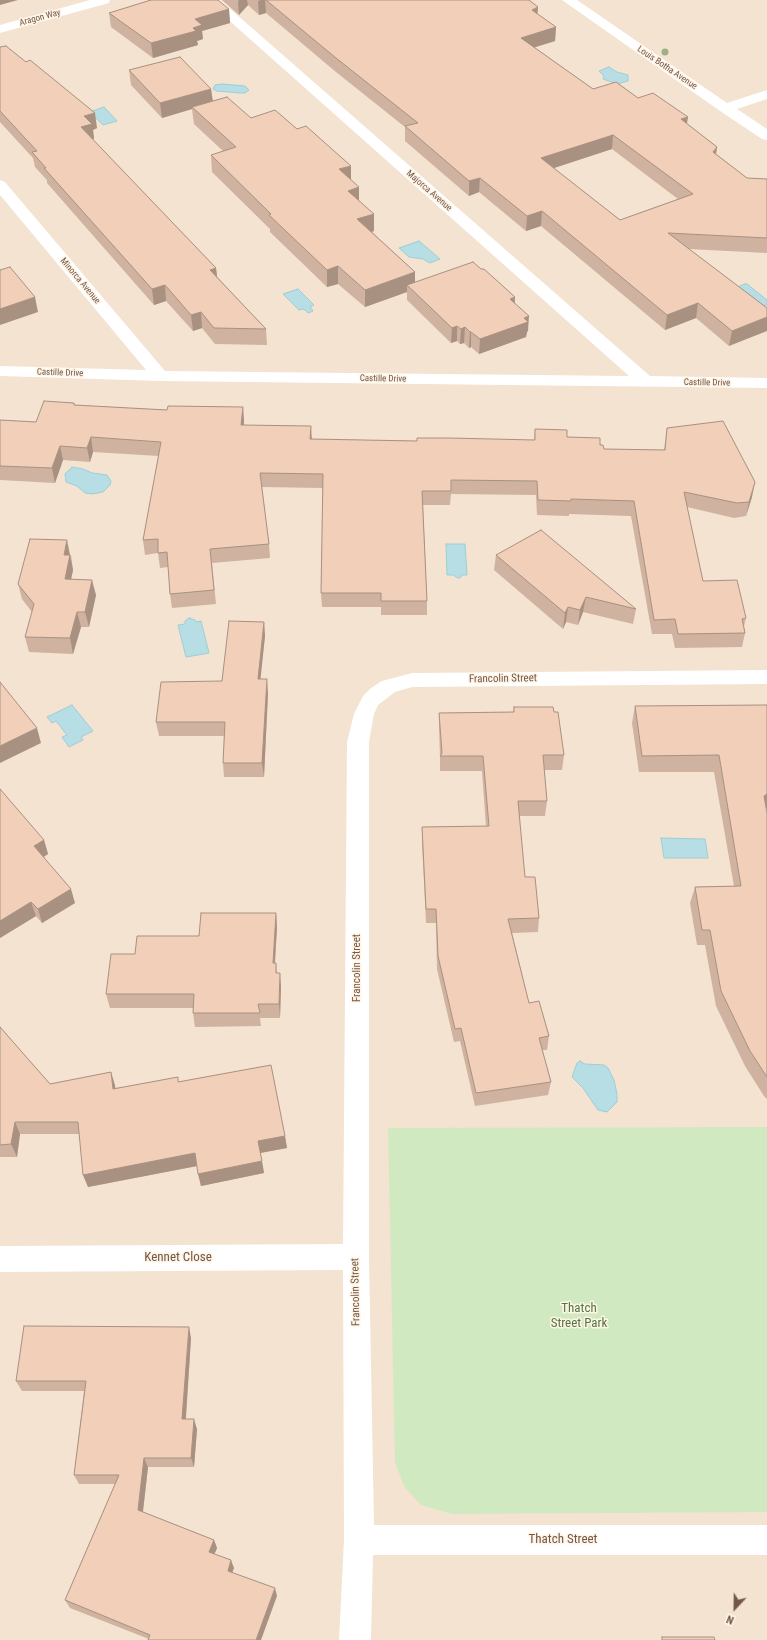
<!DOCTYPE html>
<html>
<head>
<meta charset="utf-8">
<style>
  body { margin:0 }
  #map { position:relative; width:767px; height:1640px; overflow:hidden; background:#fcf1e1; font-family:"Roboto Condensed",sans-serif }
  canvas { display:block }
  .north { position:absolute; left:715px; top:1588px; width:40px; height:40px; -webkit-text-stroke:3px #fff5e7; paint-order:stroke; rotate:202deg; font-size:11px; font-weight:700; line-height:16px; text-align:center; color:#735749 }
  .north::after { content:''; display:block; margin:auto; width:14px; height:18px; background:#735749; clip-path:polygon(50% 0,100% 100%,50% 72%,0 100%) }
</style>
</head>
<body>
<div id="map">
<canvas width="767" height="1640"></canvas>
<div class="north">N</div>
</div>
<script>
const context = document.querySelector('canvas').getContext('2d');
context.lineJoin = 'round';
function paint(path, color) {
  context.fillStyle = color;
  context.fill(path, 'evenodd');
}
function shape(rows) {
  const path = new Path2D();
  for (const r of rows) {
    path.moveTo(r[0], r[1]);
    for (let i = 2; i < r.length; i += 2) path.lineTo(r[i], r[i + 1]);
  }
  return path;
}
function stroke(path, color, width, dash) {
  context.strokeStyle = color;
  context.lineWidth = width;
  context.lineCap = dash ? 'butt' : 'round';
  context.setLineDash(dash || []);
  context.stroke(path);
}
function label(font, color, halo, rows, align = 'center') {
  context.font = font + ' "Roboto Condensed",sans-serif';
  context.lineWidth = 3;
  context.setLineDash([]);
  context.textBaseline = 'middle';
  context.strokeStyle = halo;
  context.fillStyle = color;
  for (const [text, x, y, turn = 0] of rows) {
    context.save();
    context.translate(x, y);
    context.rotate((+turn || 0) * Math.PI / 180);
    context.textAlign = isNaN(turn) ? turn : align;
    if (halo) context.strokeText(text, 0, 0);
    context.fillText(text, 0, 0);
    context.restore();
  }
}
const residential = shape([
  [0,0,767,0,767,1640,0,1640]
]);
const green = shape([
  [767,1127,767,1512,452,1514,421,1505,404,1486,395,1463,388,1128]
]);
const water = shape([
  [609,67,617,72,628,75,628,81,617,84,603,79,604,76,599,71,609,67],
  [222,84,245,86,249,90,245,93,240,93,217,91,213,89,215,85,222,84],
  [104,107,117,121,103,125,90,112,104,107],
  [419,241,440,259,430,263,423,259,409,257,399,248,419,241],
  [745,284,747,284,767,300,767,305,757,308,732,289,745,284],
  [298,289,314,305,310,307,313,311,308,313,304,309,299,310,283,294,298,289],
  [72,467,83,469,92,473,107,475,111,481,110,485,103,492,92,494,85,493,77,486,66,482,65,474,72,467],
  [446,544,465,544,467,575,462,575,460,578,458,578,453,575,447,575,446,544],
  [189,618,195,620,196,622,201,621,209,653,186,657,178,625,185,624,185,621,189,618],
  [72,705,93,731,81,737,83,740,69,747,62,737,67,735,56,721,52,723,47,717,72,705],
  [661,838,705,839,708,858,664,858,661,838],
  [580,1061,585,1064,604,1065,608,1068,614,1080,617,1094,617,1102,607,1112,598,1110,583,1088,572,1077,577,1063,580,1061]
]);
const street = shape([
  [90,0,110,0,109,3,0,33,0,25,90,0],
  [206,0,220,0,650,376,767,378,767,388,160,381,0,376,0,366,146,370,0,195,0,180,5,182,165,371,629,376,206,0],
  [562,0,577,0,727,103,767,90,767,99,737,109,767,129,767,140,762,139,720,111,562,0],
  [767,670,767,684,412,687,395,692,378,705,374,714,369,742,369,1257,374,1525,767,1525,767,1555,373,1555,371,1640,339,1640,344,1540,343,1270,0,1272,0,1246,343,1244,347,742,354,714,363,696,371,688,382,681,412,673,767,670]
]);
const trees = [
  [665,52]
];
const wall = shape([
  [150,0,218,0,229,9,230,23,202,31,203,39,197,41,198,45,153,58,111,27,109,13],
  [222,0,529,0,538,7,537,14,556,27,555,41,534,47,593,89,638,98,688,117,687,124,717,147,716,154,747,178,767,179,767,253,689,249,767,308,729,346,696,318,665,330,541,226,526,231,479,192,469,196,405,141,405,127,336,72,266,13,259,15,248,5,239,15],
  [612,149,678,199,620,220,553,168],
  [0,47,97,128,93,130,94,139,92,139,216,268,217,277,266,329,267,345,215,344,202,328,193,331,166,301,154,305,47,183,47,180,35,167,33,158,0,122],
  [129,70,211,89,213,101,251,118,351,180,359,201,374,231,372,232,415,272,415,282,481,269,515,297,515,303,528,331,527,332,526,337,479,354,471,347,469,348,464,343,460,344,457,341,451,343,407,300,407,292,365,307,338,284,327,287,270,232,270,229,212,172,211,155,223,151,194,124,192,109,162,118,131,85],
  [74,403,75,405,167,410,243,407,244,422,244,425,312,439,417,441,534,440,535,429,600,445,604,449,664,450,667,428,752,497,746,516,734,518,687,507,703,581,746,618,744,626,745,633,742,647,675,648,672,634,652,634,631,516,569,514,569,516,537,515,536,495,451,494,450,505,423,505,427,601,427,615,381,615,381,607,322,607,321,593,323,488,262,487,269,544,270,558,212,563,216,604,172,608,170,594,168,567,160,568,158,553,145,555,143,540,159,456,93,452,90,462,63,460,55,483,0,480,0,420,36,422],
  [71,555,73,570,71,579,96,595,89,627,81,627,73,654,29,652,25,637,32,612,22,599,18,584],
  [496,555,636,609,633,624,583,612,578,625,566,622,563,629,494,570],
  [264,622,265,636,260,679,268,693,264,777,224,777,223,763,224,736,159,736,156,722,222,681],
  [767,705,767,808,766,808,767,813,767,1099,764,1096,745,1066,716,1006,705,945,697,945,690,903,695,887,734,886,714,772,639,772,632,723,635,706],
  [514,707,554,712,564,755,562,770,544,770,547,801,545,816,519,816,525,877,539,918,538,932,512,933,529,1003,549,1036,547,1050,542,1050,551,1082,548,1095,475,1106,460,1041,454,1042,437,969,436,923,426,923,422,842,422,827,486,826,482,771,440,771,440,756,439,728,439,713,513,712],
  [44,840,48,854,44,857,75,903,42,923,36,916,0,938],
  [276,913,277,927,275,963,276,963,277,973,281,986,280,1018,260,1018,261,1026,195,1027,193,1013,193,1008,110,1008,106,994,135,954],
  [0,1027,50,1084,115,1085,115,1088,179,1082,285,1136,287,1148,260,1153,264,1173,201,1186,197,1166,88,1187,79,1134,20,1134,17,1157,0,1157],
  [191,1338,186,1419,197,1429,194,1467,148,1467,143,1512,214,1540,217,1548,214,1554,234,1568,232,1572,277,1596,149,1639,70,1608,65,1600,115,1484,79,1484,74,1475,84,1391,22,1391,16,1381]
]);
const shadedWall = shape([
  [0,0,18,0,0,5],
  [239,0,247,0,248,5,239,15,238,1],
  [261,0,265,0,266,13,259,15,258,1],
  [538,7,537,21,532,10],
  [229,9,230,23,202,31,203,39,197,41,198,45,153,58,151,43,193,28,195,19],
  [556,27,555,41,520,52,521,38],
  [211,89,213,104,192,107,192,109,162,118,160,103],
  [95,113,97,128,93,130,94,139,83,142,81,127,84,116],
  [688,117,685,132,681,119],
  [613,135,612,149,539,173,541,158],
  [717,147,715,161,713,152],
  [351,166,351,182,339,169],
  [480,178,479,192,469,196,469,181],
  [359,187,359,204,348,191],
  [542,211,541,226,526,231,527,216],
  [374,214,374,231,358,236,357,219],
  [338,266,338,284,327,287,327,270],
  [216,268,218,284,210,270],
  [415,272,415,289,407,285,407,292,365,307,365,290],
  [165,285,166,301,154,305,152,289],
  [35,297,38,312,0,325,0,309],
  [515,297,514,312,510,299],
  [698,303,696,318,665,330,667,315],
  [201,312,202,328,193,331,191,315],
  [529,316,528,331,527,332,526,337,479,354,480,339,524,318],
  [767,317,767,331,729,346,732,331],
  [457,326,457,341,451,343,452,328],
  [465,327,464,343,460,344,461,329],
  [470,332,471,332,471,347,469,348],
  [243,407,244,422,242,440,241,425],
  [311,426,312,441,310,439],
  [91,437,93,452,90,462,87,448],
  [60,446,63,460,55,483,52,468],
  [755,482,752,497,746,516,749,502],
  [67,540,73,570,68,594,65,579,64,555],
  [92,580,96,595,89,627,85,612],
  [586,597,583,612,578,625,580,610],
  [568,607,566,622,563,629,565,613],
  [77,612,81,627,73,654,70,638],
  [264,622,265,636,259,693,258,679],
  [267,679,268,693,264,777,262,763],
  [37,728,41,743,0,763,0,746],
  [767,794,767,808,759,813,764,796],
  [44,840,48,854,38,860,34,846],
  [71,889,75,903,42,923,38,909],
  [31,902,36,916,0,938,0,921],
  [276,913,277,927,274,976,273,963],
  [280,973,281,986,280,1018,279,1004],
  [111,1072,115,1085,117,1102,113,1089],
  [15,1122,20,1134,17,1157,11,1144],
  [285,1136,287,1148,260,1153,258,1141],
  [195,1153,197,1166,88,1187,83,1175],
  [262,1161,264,1173,201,1186,198,1174],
  [189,1327,191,1338,185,1429,182,1419],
  [194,1419,197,1429,194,1467,191,1458],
  [144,1458,148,1467,142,1519,138,1510],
  [214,1540,217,1548,212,1560,209,1552],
  [231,1560,234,1568,230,1578,228,1571],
  [275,1588,277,1596,261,1640,256,1640]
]);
const building = shape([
  [151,0,218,0,229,9,195,19,202,25,193,28,196,31,151,43,109,13,151,0],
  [266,0,529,0,538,7,532,10,556,27,521,38,593,89,616,82,638,98,653,93,688,117,681,119,717,147,713,152,747,178,767,179,767,238,668,233,767,308,767,317,732,331,698,303,667,315,542,211,527,216,480,178,469,181,405,126,418,123,336,58,266,0],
  [613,135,693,194,620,220,541,158,613,135],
  [6,46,26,62,30,60,95,113,84,116,92,124,81,127,216,268,210,270,266,329,214,328,201,312,191,315,165,285,152,289,44,168,46,168,32,152,37,151,0,111,0,47,6,46],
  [180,57,211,89,160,103,129,70,180,57],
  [227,97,251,118,275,110,297,129,306,126,351,166,339,169,359,187,348,191,374,214,357,219,415,272,365,290,338,266,327,270,269,215,271,214,211,155,236,147,192,107,227,97],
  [473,262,481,269,484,269,515,297,510,299,529,316,524,318,528,322,480,339,471,332,470,332,465,327,461,329,457,326,452,328,407,285,473,262],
  [10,267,35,297,0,309,0,270,10,267],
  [44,401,74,403,74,405,167,410,168,406,243,407,241,425,311,426,310,439,417,441,417,438,449,438,535,440,535,429,567,430,567,437,600,438,600,445,603,445,604,449,665,450,667,428,723,421,755,482,749,502,737,503,684,492,703,581,737,580,746,618,742,619,745,633,678,634,675,619,654,620,634,501,571,499,571,501,538,500,537,481,451,480,451,491,422,491,427,601,381,601,381,593,321,593,323,474,260,473,269,544,210,549,214,590,170,594,167,552,158,553,158,539,143,540,161,442,91,437,87,448,60,446,52,468,0,466,0,420,36,422,44,401],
  [541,530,636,609,586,597,580,610,568,607,565,613,496,555,541,530],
  [30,539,67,540,64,555,70,555,65,579,92,580,85,612,77,612,70,638,25,637,34,604,18,584,30,539],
  [229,621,264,622,258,679,267,679,262,763,223,763,225,722,156,722,161,682,222,681,229,621],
  [0,682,37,728,0,746,0,682],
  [767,705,767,794,764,796,767,813,767,1077,750,1051,721,991,710,930,702,930,695,887,741,886,719,755,642,756,635,706,767,705],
  [514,707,553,707,554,712,558,712,564,755,543,755,547,801,518,801,525,877,535,877,539,918,508,919,529,1003,539,1001,549,1036,539,1038,551,1082,476,1093,461,1028,455,1029,438,956,436,909,426,909,422,827,489,826,483,756,440,756,442,753,439,713,514,712,514,707],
  [0,789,44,840,34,846,71,889,38,909,31,902,0,921,0,789],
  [201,913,276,913,273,963,276,963,276,973,280,973,279,1004,258,1004,260,1013,193,1013,194,994,106,994,111,954,135,954,137,936,199,936,201,913],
  [0,1027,50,1084,111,1072,113,1089,178,1077,178,1082,271,1065,285,1136,258,1141,262,1161,198,1174,195,1153,83,1175,78,1122,15,1122,11,1144,0,1145,0,1027],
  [24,1326,189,1327,182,1419,194,1419,191,1458,144,1458,138,1510,214,1540,209,1552,231,1560,228,1571,275,1588,256,1640,148,1640,150,1635,65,1600,119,1475,74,1475,86,1381,16,1381,24,1326],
  [662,1637,714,1637,715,1640,662,1640,662,1637]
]);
const farStreetnames = [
  ["Aragon Way",40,18,-15],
  ["Louis Botha Avenue",667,68,34],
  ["Majorca Avenue",429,191,41],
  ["Minorca Avenue",80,281,50],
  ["Castille Drive",60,373,2],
  ["Castille Drive",383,379,1],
  ["Castille Drive",707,383,1]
];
const streetNames = [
  ["Francolin Street",503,679,-1],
  ["Francolin Street",357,968,-90],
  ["Francolin Street",356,1292,-91]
];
const nearStreetnames = [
  ["Kennet Close",178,1258],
  ["Thatch Street",563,1540]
];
const nearParknames = [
  ["Thatch",579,1309],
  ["Street Park",579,1324]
];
paint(residential, '#f3e3d0');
paint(green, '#d1e9c0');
paint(water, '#b7dee5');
stroke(water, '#9dced6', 1);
paint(street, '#fff');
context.fillStyle = '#9eae89';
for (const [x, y] of trees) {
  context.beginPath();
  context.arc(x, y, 3.5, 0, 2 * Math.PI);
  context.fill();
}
paint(wall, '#cfb29f');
paint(shadedWall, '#a99182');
paint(building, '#f1cfb9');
stroke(building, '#a99182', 1);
label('9px', '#735749', '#fff5e7', farStreetnames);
label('11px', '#735749', '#fff5e7', streetNames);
label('13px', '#735749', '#fff5e7', nearStreetnames);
label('13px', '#527841', '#fff5e7', nearParknames);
</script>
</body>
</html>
